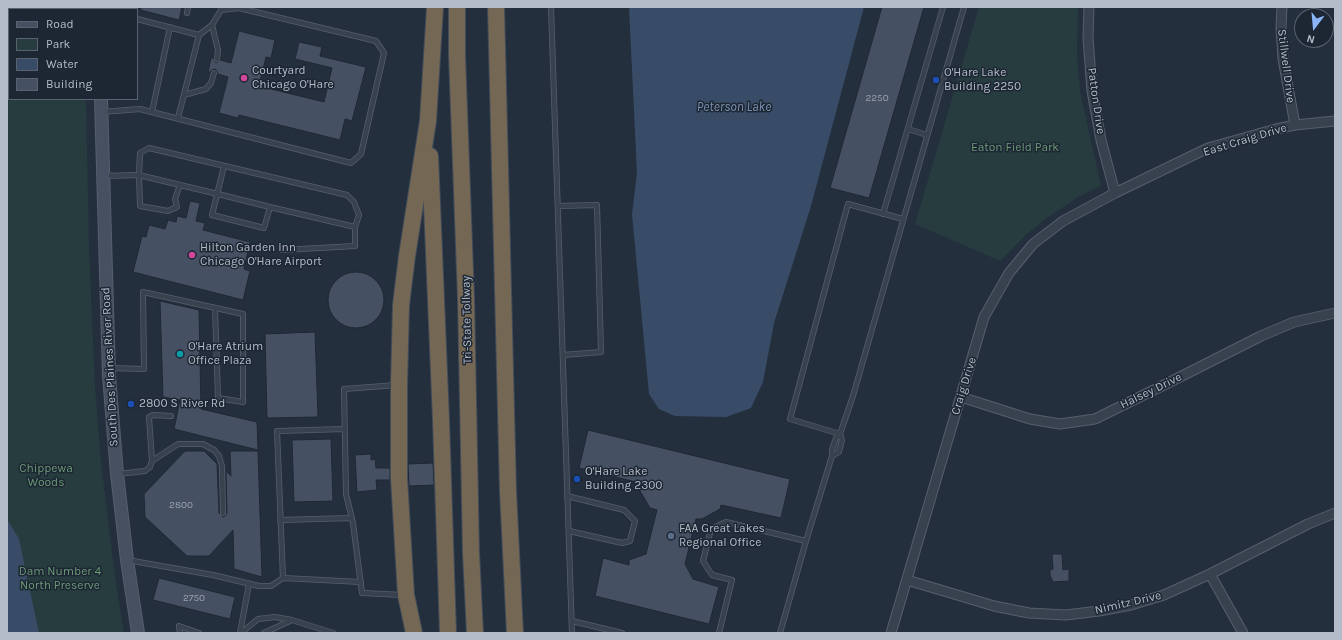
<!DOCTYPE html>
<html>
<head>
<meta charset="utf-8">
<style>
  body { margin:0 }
  #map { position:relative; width:1342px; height:640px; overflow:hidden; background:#242f3e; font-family:Karla,sans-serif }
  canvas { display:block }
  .frame { position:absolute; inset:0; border:8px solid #b4bcc9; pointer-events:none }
  .legend { position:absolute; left:8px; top:8px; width:130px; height:92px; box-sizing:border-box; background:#1d2633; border:1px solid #59626f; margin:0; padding:5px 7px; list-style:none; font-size:12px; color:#b4bcc9 }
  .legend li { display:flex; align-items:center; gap:8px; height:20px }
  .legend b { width:20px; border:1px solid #59626f }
  .north { position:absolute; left:1294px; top:8px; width:40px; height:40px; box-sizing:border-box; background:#1d2633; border:1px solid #59626f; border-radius:50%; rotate:196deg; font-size:11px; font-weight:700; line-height:16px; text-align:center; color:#b4bcc9 }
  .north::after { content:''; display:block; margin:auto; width:14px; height:18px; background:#8ab4f8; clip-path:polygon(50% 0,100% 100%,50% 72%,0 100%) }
</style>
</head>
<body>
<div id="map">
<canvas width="1342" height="640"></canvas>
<div class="frame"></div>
<ul class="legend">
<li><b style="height:5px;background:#465061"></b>Road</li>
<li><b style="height:11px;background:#263c3f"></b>Park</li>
<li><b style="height:11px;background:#394c67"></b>Water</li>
<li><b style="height:11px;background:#455162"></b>Building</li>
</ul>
<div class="north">N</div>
</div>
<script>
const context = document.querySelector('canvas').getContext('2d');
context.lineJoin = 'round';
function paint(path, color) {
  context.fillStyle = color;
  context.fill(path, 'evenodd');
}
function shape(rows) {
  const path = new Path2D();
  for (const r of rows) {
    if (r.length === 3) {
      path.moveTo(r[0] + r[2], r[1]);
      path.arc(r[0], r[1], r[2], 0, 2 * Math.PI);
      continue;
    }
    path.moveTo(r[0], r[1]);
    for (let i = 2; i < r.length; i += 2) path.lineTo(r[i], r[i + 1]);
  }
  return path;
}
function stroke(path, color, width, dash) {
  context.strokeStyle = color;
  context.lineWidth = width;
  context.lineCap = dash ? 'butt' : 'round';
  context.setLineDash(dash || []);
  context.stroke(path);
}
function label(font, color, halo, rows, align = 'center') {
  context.font = font + ' Karla,sans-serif';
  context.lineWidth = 3;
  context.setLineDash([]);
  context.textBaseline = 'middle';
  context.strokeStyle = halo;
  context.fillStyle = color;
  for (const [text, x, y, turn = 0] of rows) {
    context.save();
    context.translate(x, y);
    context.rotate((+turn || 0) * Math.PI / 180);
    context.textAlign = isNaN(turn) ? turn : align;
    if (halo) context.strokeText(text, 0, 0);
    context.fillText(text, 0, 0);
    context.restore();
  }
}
const green = shape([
  [7,7,84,7,84,9,9,9,9,99,86,99,89,247,95,386,101,462,115,577,124,633,7,633],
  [979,7,1078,7,1077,56,1080,91,1101,186,1078,197,1047,218,1028,233,1000,261,915,224]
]);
const water = shape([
  [629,7,864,7,811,206,774,323,763,382,751,408,726,417,675,416,659,409,649,394,632,214,637,173],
  [7,519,19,539,39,633,7,633]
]);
const building = shape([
  [141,7,182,7,179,20,141,10,141,7],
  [882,7,924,7,869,198,830,188,882,7],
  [239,31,275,40,271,58,266,57,259,86,324,102,332,68,295,59,299,42,322,47,320,56,366,67,352,121,345,119,340,140,239,115,238,118,219,113,228,77,218,74,217,71,215,69,212,70,210,72,208,72,211,58,213,58,216,63,220,60,231,63,239,31],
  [190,201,200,203,196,221,205,223,203,230,250,242,244,269,250,271,243,300,133,272,142,236,146,237,149,225,165,229,168,220,176,222,177,216,186,218,190,201],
  [356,300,28],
  [160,301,199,310,201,409,257,422,258,450,174,429,180,400,163,397,160,301],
  [315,332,318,417,267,418,265,334,315,332],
  [588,430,790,479,781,518,721,505,720,509,702,519,696,519,685,564,693,579,719,587,709,624,595,596,603,558,629,565,629,560,646,554,657,510,650,508,639,489,640,483,579,468,588,430],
  [331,439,333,501,294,502,292,440,331,439],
  [185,451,204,451,217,464,219,513,223,517,225,516,227,513,226,471,231,476,230,451,258,451,262,577,234,569,233,530,209,556,187,556,145,517,144,494,185,451],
  [371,454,371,460,375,459,376,468,390,468,390,480,376,480,377,490,357,492,355,455,371,454],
  [433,463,434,485,409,486,408,464,433,463],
  [1052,554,1062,554,1063,570,1069,569,1069,581,1053,582,1050,575,1050,570,1053,569,1052,554],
  [159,578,235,597,230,619,153,600,159,578]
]);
const service = shape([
  [551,7,572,633],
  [187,13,188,7],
  [212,25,218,50,217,59],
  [184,95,206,89,211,83,214,73],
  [102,112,140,109,351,163,361,154,384,53,376,41,239,8,221,10,212,25,199,35,137,19],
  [152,112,170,27],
  [178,118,199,35],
  [908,129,927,135],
  [224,166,212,215,264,228,270,207],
  [103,176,139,175,180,185,218,194,270,207,355,227,359,215,354,202,347,195,149,148,140,153,139,175,140,206,168,211,177,207,175,199,180,185],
  [558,206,597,205,601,352,563,355],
  [883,214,943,7],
  [282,250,355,246,355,227],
  [109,368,144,369,143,292,243,314,243,402,218,398,215,308],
  [397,385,344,389,346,494,353,523,362,593,403,595],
  [344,429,277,431,283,578,361,582],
  [840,434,790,419,848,204,903,219],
  [832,456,839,452,842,440,840,434],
  [152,461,178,444,203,444,214,450,219,456,222,466,223,513],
  [118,474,145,471,150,467,152,461,149,417,153,415,171,416],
  [567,496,624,510,635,521,630,541,622,543,569,531],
  [280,520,352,518],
  [127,560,213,575,259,586,271,586,283,578],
  [292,620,333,633],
  [572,621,622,633],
  [180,633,179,626,199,633],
  [240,633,249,584],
  [241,633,258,619,275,617,292,620,264,633],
  [719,633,732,580,712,575,703,561,711,529,726,522,806,541],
  [780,633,806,541,832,456,832,450,836,438,840,434,853,396,964,7]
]);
const minor = shape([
  [1089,7,1088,38,1092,91,1101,140,1115,193],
  [1282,7,1281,27,1283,59,1295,125],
  [961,397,1030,419,1060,424,1095,419,1172,381,1261,336,1294,322,1335,313],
  [1210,574,1243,633],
  [907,580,994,606,1029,613,1066,615,1099,611,1131,605,1164,595,1210,574,1308,524,1335,513],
  [891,633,984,317,1009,273,1033,244,1063,221,1115,193,1208,148,1276,129,1295,125,1335,121]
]);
const secondary = shape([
  [99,7,99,9],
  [101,99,109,376,117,474,127,560,138,633]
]);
const motorway = shape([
  [457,7,457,55,466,299,471,553,475,633],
  [496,7,508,491,515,633],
  [430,156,441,420,448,633],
  [414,633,406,595,399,478,399,385,401,305,407,256,428,121,435,7]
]);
const markers = [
  [244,78,4,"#d1479c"],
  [936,80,4,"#1a4fb4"],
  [192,255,4,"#d1479c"],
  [180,354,4,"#0f9aa8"],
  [131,404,4,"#1a4fb4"],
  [577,479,4,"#1a4fb4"],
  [671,536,4,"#5c6f8a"]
];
const numberNames = [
  ["2250",877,98],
  ["2800",181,505],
  ["2750",194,598]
];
const streetNames = [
  ["Stillwell Drive",1286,66,83],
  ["Patton Drive",1096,101,82],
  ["East Craig Drive",1245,140,-17],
  ["Tri-State Tollway",467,320,-91],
  ["South Des Plaines River Road",110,367,-93],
  ["Craig Drive",964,386,-73],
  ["Halsey Drive",1151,391,-26],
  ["Nimitz Drive",1128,603,-13]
];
const poiNames = [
  ["Courtyard",252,71],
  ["Chicago O'Hare",252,85],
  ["O'Hare Lake",944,73],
  ["Building 2250",944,87],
  ["Hilton Garden Inn",200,248],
  ["Chicago O'Hare Airport",200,262],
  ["O'Hare Atrium",188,347],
  ["Office Plaza",188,361],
  ["2800 S River Rd",139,404],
  ["O'Hare Lake",585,472],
  ["Building 2300",585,486],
  ["FAA Great Lakes",679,529],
  ["Regional Office",679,543]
];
const parkNames = [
  ["Eaton Field Park",1015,148],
  ["Chippewa",46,469],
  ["Woods",46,483],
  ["Dam Number 4",60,572],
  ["North Preserve",60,586]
];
const waterNames = [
  ["Peterson Lake",734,107]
];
paint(green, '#263c3f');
paint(water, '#394c67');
paint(building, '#455162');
stroke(building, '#1f2835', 1);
stroke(service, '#565f6c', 6);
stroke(minor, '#565f6c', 11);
stroke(secondary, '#565f6c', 14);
stroke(motorway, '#434c59', 18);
stroke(service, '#38414e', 4.5);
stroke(minor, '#38414e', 9);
stroke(secondary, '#465061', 12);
stroke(motorway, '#746855', 16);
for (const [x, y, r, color] of markers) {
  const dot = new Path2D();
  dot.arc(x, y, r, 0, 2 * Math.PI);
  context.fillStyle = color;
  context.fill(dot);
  stroke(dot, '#1d2633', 1.5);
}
label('10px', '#98a1af', null, numberNames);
label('12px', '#b4bcc9', '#1d2633', streetNames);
label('12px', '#b4bcc9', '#1d2633', poiNames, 'left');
label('12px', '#6b9a76', '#1d2633', parkNames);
label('italic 13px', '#7c92b1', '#1d2633', waterNames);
</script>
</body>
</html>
